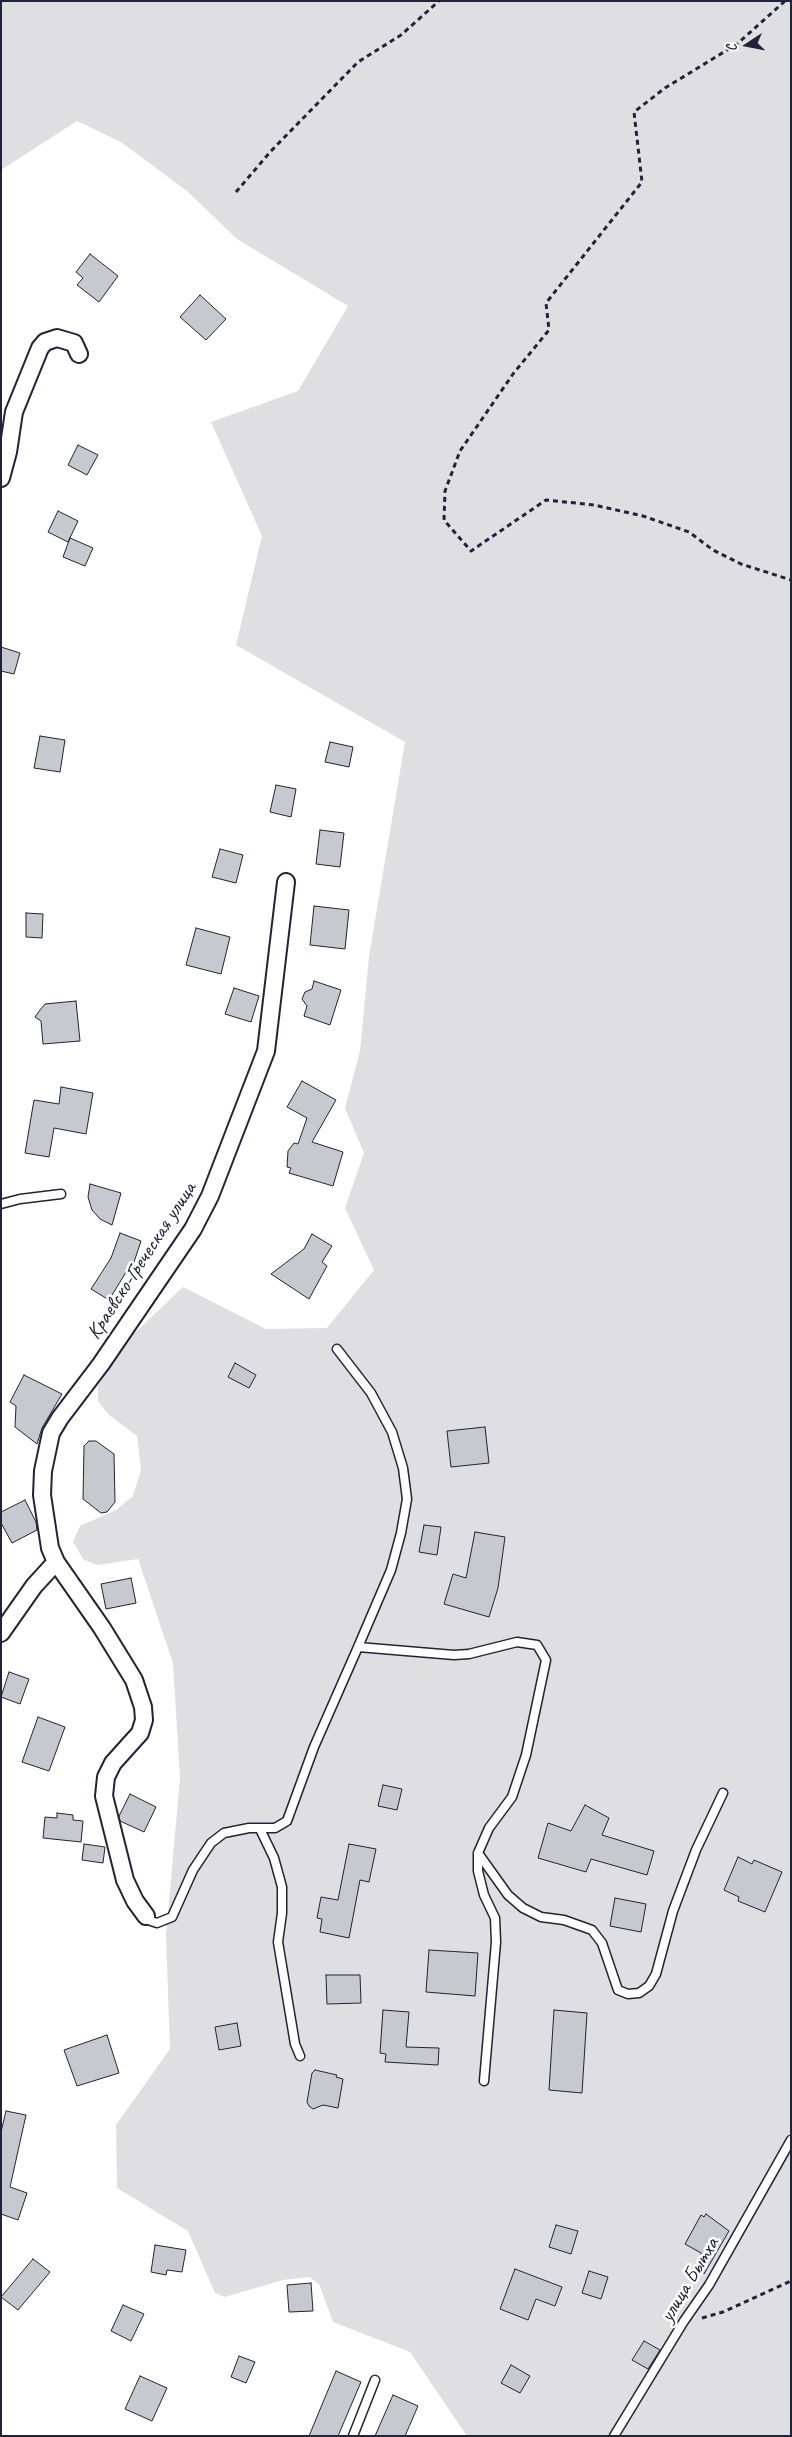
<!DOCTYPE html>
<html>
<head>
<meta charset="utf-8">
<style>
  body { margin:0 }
  #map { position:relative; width:792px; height:2437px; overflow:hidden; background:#fff; font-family:Caveat,sans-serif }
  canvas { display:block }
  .frame { position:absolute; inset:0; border:2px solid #22223b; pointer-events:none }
  .north { position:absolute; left:722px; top:20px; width:50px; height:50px; -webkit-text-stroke:4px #fff; paint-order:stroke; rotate:259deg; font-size:14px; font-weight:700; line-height:20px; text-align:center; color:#22223b }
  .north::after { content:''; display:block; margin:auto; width:18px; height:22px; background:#22223b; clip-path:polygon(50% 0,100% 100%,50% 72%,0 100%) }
</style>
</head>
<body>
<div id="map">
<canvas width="792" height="2437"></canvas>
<div class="frame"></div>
<div class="north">С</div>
</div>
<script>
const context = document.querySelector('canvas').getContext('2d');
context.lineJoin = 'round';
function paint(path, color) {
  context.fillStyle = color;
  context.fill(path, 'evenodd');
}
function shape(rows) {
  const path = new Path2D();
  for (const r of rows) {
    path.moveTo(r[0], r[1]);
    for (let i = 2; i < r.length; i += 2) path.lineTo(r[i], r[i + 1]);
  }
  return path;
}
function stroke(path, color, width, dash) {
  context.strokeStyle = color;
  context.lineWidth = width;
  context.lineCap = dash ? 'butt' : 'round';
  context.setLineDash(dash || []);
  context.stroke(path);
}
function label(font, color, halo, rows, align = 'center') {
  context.font = font + ' Caveat,sans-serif';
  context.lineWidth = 5;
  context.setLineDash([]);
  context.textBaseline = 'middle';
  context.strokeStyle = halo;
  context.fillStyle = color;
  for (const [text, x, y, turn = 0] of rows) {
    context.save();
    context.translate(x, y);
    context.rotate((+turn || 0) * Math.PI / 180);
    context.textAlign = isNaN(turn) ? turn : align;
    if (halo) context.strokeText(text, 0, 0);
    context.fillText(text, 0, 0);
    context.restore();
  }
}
const green = shape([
  [1,1,791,1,791,2436,467,2436,410,2352,333,2322,319,2284,309,2277,283,2280,225,2297,215,2293,188,2231,117,2188,116,2125,170,2049,166,1935,180,1778,173,1663,138,1559,98,1565,84,1560,73,1542,80,1526,116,1510,133,1496,141,1470,137,1436,109,1415,98,1401,98,1386,124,1343,183,1287,266,1329,327,1328,374,1270,345,1208,364,1153,345,1108,360,1051,369,956,405,742,236,645,262,536,211,422,298,391,348,306,237,239,187,191,121,142,77,121,1,170]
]);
const building = shape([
  [90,254,118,276,99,302,77,285,83,278,76,272,90,254],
  [200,295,226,319,206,340,180,317,200,295],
  [78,445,98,455,87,475,68,465,78,445],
  [58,511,78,521,68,542,48,532,58,511],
  [70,538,93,548,85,566,63,557,70,538],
  [1,647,20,653,14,674,1,671,1,647],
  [40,736,65,740,60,772,34,768,40,736],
  [330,742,353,747,349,767,325,762,330,742],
  [276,785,296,789,291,817,270,812,276,785],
  [320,830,344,833,340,867,316,864,320,830],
  [220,849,243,855,236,883,212,877,220,849],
  [314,906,349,910,345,949,310,945,314,906],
  [26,913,43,914,42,938,26,937,26,913],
  [196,928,230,937,221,974,186,965,196,928],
  [314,981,341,990,330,1025,304,1016,307,1006,302,999,305,992,312,989,314,981],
  [234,988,259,996,251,1022,225,1014,234,988],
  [76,1001,80,1041,43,1044,41,1021,35,1017,40,1010,45,1004,76,1001],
  [302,1081,336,1100,312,1142,343,1152,333,1186,289,1173,291,1168,287,1167,288,1151,294,1143,298,1144,307,1118,287,1107,302,1081],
  [61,1087,93,1093,86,1134,54,1128,49,1157,25,1153,34,1100,59,1104,61,1087],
  [90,1184,121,1193,112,1225,100,1219,92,1210,88,1197,90,1184],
  [120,1233,141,1241,133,1265,131,1264,109,1300,91,1289,111,1258,120,1233],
  [312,1234,332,1246,322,1262,327,1266,309,1299,271,1274,304,1249,312,1234],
  [235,1363,256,1375,249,1388,228,1377,235,1363],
  [24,1375,62,1394,42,1428,37,1444,15,1427,16,1406,10,1402,24,1375],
  [485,1427,489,1463,451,1467,447,1431,485,1427],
  [89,1441,96,1441,114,1454,115,1502,107,1512,101,1513,83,1499,84,1446,89,1441],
  [25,1500,36,1522,37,1530,12,1543,1,1523,1,1512,25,1500],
  [424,1525,441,1527,437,1555,419,1552,424,1525],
  [475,1532,505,1537,498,1588,489,1617,444,1604,453,1574,466,1578,475,1532],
  [131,1578,136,1603,106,1609,101,1584,131,1578],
  [9,1672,29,1679,20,1704,1,1697,9,1672],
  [38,1717,65,1727,49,1771,22,1762,38,1717],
  [383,1785,402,1789,397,1810,378,1806,383,1785],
  [130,1794,156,1807,144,1832,120,1821,119,1816,130,1794],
  [585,1805,609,1818,602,1835,654,1851,647,1875,591,1859,586,1872,538,1858,548,1823,571,1831,585,1805],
  [57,1813,73,1815,73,1820,83,1821,81,1842,43,1838,45,1817,57,1818,57,1813],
  [84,1844,105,1847,103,1863,82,1860,84,1844],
  [349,1844,376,1849,369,1882,360,1880,349,1938,320,1932,322,1919,317,1918,321,1897,338,1900,349,1844],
  [738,1857,752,1864,754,1860,782,1872,765,1912,738,1901,739,1897,724,1890,738,1857],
  [615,1898,646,1904,641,1932,610,1926,615,1898],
  [429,1950,478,1953,475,1996,426,1992,429,1950],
  [326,1975,360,1975,361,2003,327,2004,326,1975],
  [383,2010,409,2012,406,2047,439,2048,438,2065,385,2062,386,2054,380,2053,383,2010],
  [554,2010,587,2013,582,2093,549,2090,554,2010],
  [237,2023,241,2046,219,2050,215,2027,237,2023],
  [107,2035,119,2073,77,2086,64,2050,107,2035],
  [315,2070,337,2075,336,2077,343,2079,338,2108,323,2105,313,2109,309,2106,307,2102,312,2073,315,2070],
  [6,2111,26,2115,10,2187,27,2193,18,2220,1,2214,1,2132,6,2111],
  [706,2214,729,2231,704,2274,701,2253,685,2244,701,2215,704,2217,706,2214],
  [556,2225,578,2231,571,2254,549,2247,556,2225],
  [155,2245,186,2250,182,2272,167,2270,166,2275,151,2272,155,2245],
  [33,2259,50,2272,18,2310,1,2297,33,2259],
  [515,2269,562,2287,555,2306,536,2299,528,2320,500,2309,515,2269],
  [589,2271,608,2277,601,2299,582,2293,589,2271],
  [311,2283,313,2311,289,2312,287,2285,311,2283],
  [123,2305,144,2314,131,2341,111,2331,123,2305],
  [644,2341,660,2350,648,2369,632,2360,644,2341],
  [239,2356,255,2362,246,2383,231,2377,239,2356],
  [511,2365,530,2376,520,2393,501,2383,511,2365],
  [336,2371,361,2382,338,2436,309,2436,336,2371],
  [140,2376,167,2388,152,2421,125,2409,140,2376],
  [393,2395,418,2406,405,2436,375,2436,393,2395]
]);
const path = shape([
  [785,1,737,44,665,88,634,112,642,182,546,303,549,330,513,374,460,451,445,491,444,520,471,551,546,500,594,505,643,516,689,532,713,550,741,564,791,580],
  [236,192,271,151,358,62,401,35,439,1],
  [702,2318,723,2312,791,2281]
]);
const service = shape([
  [1,1204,20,1199,61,1194],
  [337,1349,371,1393,392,1432,403,1468,407,1499,401,1533,391,1570,358,1647],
  [260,1829,274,1858,282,1887,282,1913,278,1942,295,2044,300,2056],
  [478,1853,508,1895,523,1908,541,1917,564,1920,592,1930,602,1943,618,1990,628,1994,639,1993,649,1986,656,1974,673,1911,696,1850,723,1793],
  [146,1916,151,1921,157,1923,172,1917,193,1870,211,1843,224,1833,249,1828,275,1828,287,1821,314,1747,358,1647,454,1655,469,1654,517,1642,537,1645,546,1660,526,1755,512,1797,489,1828,478,1853,478,1871,484,1895,495,1918,496,1942,484,2081],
  [353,2436,375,2380],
  [614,2436,684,2321,709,2285,791,2140]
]);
const minor = shape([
  [1,478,8,452,14,412,40,348,45,342,57,338,74,343,79,354],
  [1,1633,34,1586,56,1562],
  [146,1916,135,1901,125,1880,104,1796,106,1777,113,1763,140,1733,144,1720,143,1707,134,1680,102,1628,56,1562,50,1548,42,1495,43,1471,51,1433,60,1418,101,1364,193,1229,210,1196,266,1051,286,882]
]);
const streetNames = [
  ["Краевско-Греческая улица",142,1261,-57],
  ["улица Бытха",690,2280,-59]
];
paint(green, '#dfdfe2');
paint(building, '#c8c8cf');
stroke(building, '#22223b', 1);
stroke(service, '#22223b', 11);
stroke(minor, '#22223b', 20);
stroke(path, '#22223b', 3, [5, 4]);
stroke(service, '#fff', 8);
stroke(minor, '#fff', 16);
label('21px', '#22223b', '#fff', streetNames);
</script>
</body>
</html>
